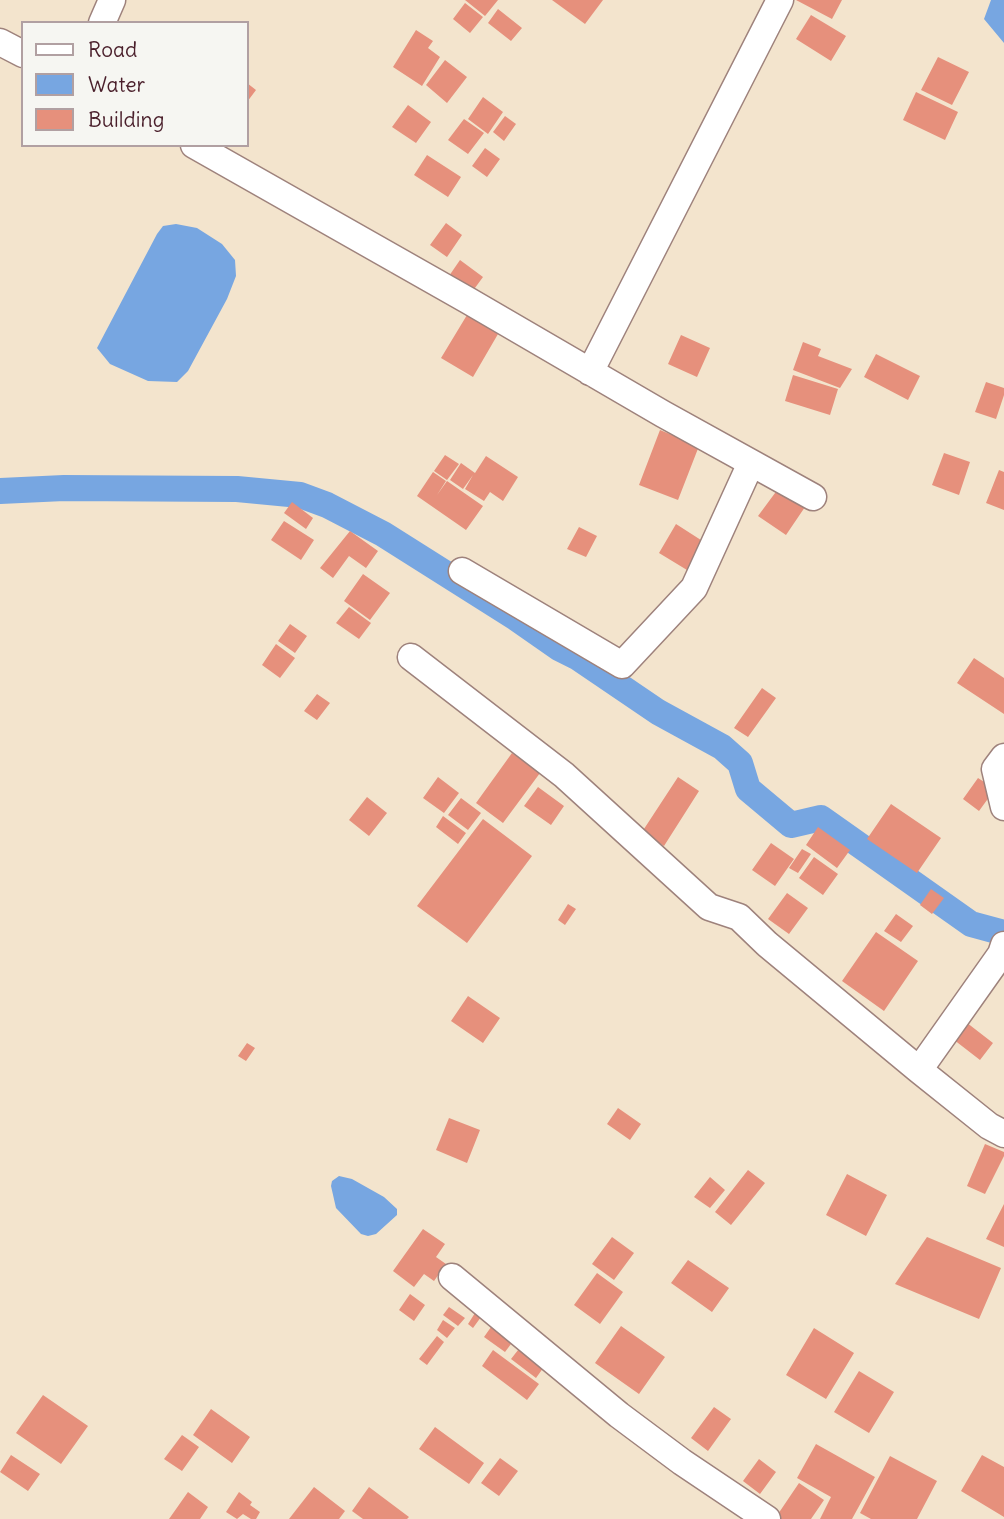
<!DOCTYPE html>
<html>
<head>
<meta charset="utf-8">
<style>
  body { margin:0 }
  #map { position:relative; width:1004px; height:1519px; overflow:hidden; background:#f3e4cd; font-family:Delius,sans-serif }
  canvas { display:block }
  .legend { position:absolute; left:21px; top:21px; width:228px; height:126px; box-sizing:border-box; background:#f6f6f2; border:2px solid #b1a0a2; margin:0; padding:9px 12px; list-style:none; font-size:21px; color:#4a1f2b }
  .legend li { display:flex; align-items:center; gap:14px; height:35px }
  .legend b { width:35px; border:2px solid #b1a0a2 }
</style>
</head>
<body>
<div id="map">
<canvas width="1004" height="1519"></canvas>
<ul class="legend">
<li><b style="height:9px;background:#fff"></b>Road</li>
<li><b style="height:19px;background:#77a6e1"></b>Water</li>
<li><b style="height:19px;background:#e6907c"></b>Building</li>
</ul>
</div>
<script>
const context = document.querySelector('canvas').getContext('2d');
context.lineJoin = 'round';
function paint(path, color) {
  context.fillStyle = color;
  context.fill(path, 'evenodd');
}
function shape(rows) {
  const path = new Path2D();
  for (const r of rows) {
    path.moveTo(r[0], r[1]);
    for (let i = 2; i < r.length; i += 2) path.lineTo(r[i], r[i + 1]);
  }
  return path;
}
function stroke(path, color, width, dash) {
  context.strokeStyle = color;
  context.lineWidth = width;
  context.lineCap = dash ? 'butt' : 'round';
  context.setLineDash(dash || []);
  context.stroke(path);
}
const water = shape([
  [991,0,1004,0,1004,43,984,19],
  [176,224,197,228,222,244,235,260,236,276,227,299,188,371,177,382,148,381,110,364,97,348,157,234,163,226],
  [339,1176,352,1179,384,1197,397,1209,397,1215,376,1234,368,1236,361,1234,336,1208,331,1186,332,1181]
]);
const canal = shape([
  [0,491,64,488,237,489,300,495,327,505,383,534,516,618,559,648,577,657,658,712,722,747,740,763,748,789,791,825,821,818,971,924,1004,933]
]);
const building = shape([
  [465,0,498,0,485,16],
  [552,0,603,0,585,24],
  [796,0,842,0,832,19],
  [465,3,483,17,470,33,453,19],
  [498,9,522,28,511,41,488,23],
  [811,15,846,36,831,61,796,39],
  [416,30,433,41,428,48,440,57,422,86,393,67],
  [938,57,969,72,952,105,921,90],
  [445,60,467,77,447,103,426,85],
  [247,83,256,90,247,102],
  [916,92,958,112,945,140,903,120],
  [483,97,503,112,488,134,468,119],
  [408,105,431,122,416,143,392,127],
  [505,116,516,124,504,141,493,132],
  [464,119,484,133,468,154,448,140],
  [485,148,500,159,487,177,472,166],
  [427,155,461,177,448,197,414,175],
  [446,223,462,235,447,257,430,245],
  [460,260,483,277,472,292,449,276],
  [467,315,498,334,473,377,441,358],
  [681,335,710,348,697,377,668,364],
  [803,342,821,349,818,356,852,369,840,388,793,370],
  [876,354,920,376,908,400,864,377],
  [793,375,838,389,830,415,785,401],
  [986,382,1004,388,1004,395,996,419,975,412],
  [660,430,699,446,678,500,639,485],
  [944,453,970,462,959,495,932,485],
  [445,455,459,464,447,480,434,471],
  [486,456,518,477,503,501,490,492,484,501,465,489,473,475,463,489,450,480,461,463,475,473],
  [999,470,1004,472,1004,510,986,503],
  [433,472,446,481,437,495,447,481,483,506,466,530,417,496],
  [778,489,805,507,786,535,758,516],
  [292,502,313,518,306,529,284,513],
  [284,521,314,540,301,560,271,540],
  [676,524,704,542,687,570,659,553],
  [579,527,597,536,586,557,567,549],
  [350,531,378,551,366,568,349,556,333,578,320,568],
  [363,574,390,593,370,620,344,601],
  [349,607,371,623,359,639,336,623],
  [290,624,307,636,295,653,278,641],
  [276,644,295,658,280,678,262,665],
  [974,658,1004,678,1004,714,957,683],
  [762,688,776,698,748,737,734,728],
  [317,694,330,703,317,720,304,711],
  [512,753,540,773,503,823,476,803],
  [438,777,459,793,444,813,423,798],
  [678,777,699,791,664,846,642,832],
  [978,778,995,789,979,811,963,799],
  [538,787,564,806,551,825,524,806],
  [367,797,387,813,369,836,349,820],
  [461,798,481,813,468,830,448,815],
  [891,804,941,838,917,873,867,839],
  [443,816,466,833,458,844,436,827],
  [483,819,532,856,467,943,417,906],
  [818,827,850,850,837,868,806,845],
  [771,843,794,859,775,886,752,870],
  [802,849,811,854,798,873,789,868],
  [814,857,838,874,823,895,799,878],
  [931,889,944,898,932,914,920,905],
  [787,893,808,908,789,934,768,919],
  [568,904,576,909,565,925,558,920],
  [896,914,913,926,901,942,884,931],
  [876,932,918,961,884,1011,842,981],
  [468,996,500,1018,483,1043,451,1021],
  [962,1019,993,1043,980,1060,949,1036],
  [247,1043,255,1048,246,1061,238,1056],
  [618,1108,641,1124,630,1140,607,1124],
  [449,1118,480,1130,467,1163,436,1150],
  [985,1144,1004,1152,1004,1156,985,1194,967,1186],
  [748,1170,765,1183,731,1225,715,1212],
  [847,1174,887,1195,866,1236,826,1215],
  [710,1177,725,1190,710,1208,694,1197],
  [1004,1204,1004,1247,986,1239],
  [423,1229,445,1244,436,1257,446,1264,434,1281,424,1274,414,1287,393,1271],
  [612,1237,634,1253,614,1280,592,1264],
  [927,1237,1001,1268,979,1319,895,1284],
  [688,1260,729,1288,712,1312,671,1283],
  [597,1273,623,1292,600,1324,574,1305],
  [410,1294,425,1305,414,1321,399,1310],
  [449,1307,465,1318,458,1326,443,1315],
  [475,1313,481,1317,473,1328,468,1324],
  [443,1320,455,1328,447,1338,437,1330],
  [496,1320,517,1336,505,1352,484,1337],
  [621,1326,665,1357,639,1394,595,1363],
  [814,1328,854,1353,826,1399,786,1375],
  [437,1336,444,1342,427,1365,419,1359],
  [522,1345,546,1364,536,1378,511,1359],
  [493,1350,539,1384,527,1400,482,1366],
  [859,1371,894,1392,869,1433,834,1412],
  [43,1395,88,1426,61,1464,16,1433],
  [714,1407,731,1419,708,1451,691,1438],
  [211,1409,250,1437,232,1463,193,1435],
  [435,1427,484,1463,469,1484,419,1449],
  [182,1435,199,1447,182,1471,164,1459],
  [816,1444,875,1477,852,1519,820,1519,831,1497,797,1478],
  [11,1455,40,1474,28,1491,0,1472],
  [982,1455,1004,1467,1004,1517,961,1491],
  [890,1456,937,1481,917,1519,871,1519,860,1513],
  [500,1458,518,1471,499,1496,481,1483],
  [759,1459,776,1472,760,1494,743,1481],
  [799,1483,824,1500,811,1519,779,1519,776,1517],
  [314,1487,345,1511,339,1519,289,1519],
  [369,1487,409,1517,407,1519,363,1519,352,1511],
  [188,1492,208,1507,200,1519,169,1519],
  [239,1492,252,1502,250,1505,260,1512,256,1519,251,1519,243,1514,237,1519,226,1512]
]);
const street = shape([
  [102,23,112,0],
  [0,42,23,54],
  [194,145,469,301,663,414,813,497],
  [590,372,780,0],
  [462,571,622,665,694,588,751,463],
  [411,657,564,775,709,907,739,917,767,944,919,1070,989,1126,1004,1134],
  [1004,757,995,769,1004,807],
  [919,1070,1001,954,1004,945],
  [452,1277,619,1415,682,1462,767,1519]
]);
paint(water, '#77a6e1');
stroke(canal, '#77a6e1', 26);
paint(building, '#e6907c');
stroke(street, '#9e827c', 29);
stroke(street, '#fff', 26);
</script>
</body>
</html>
